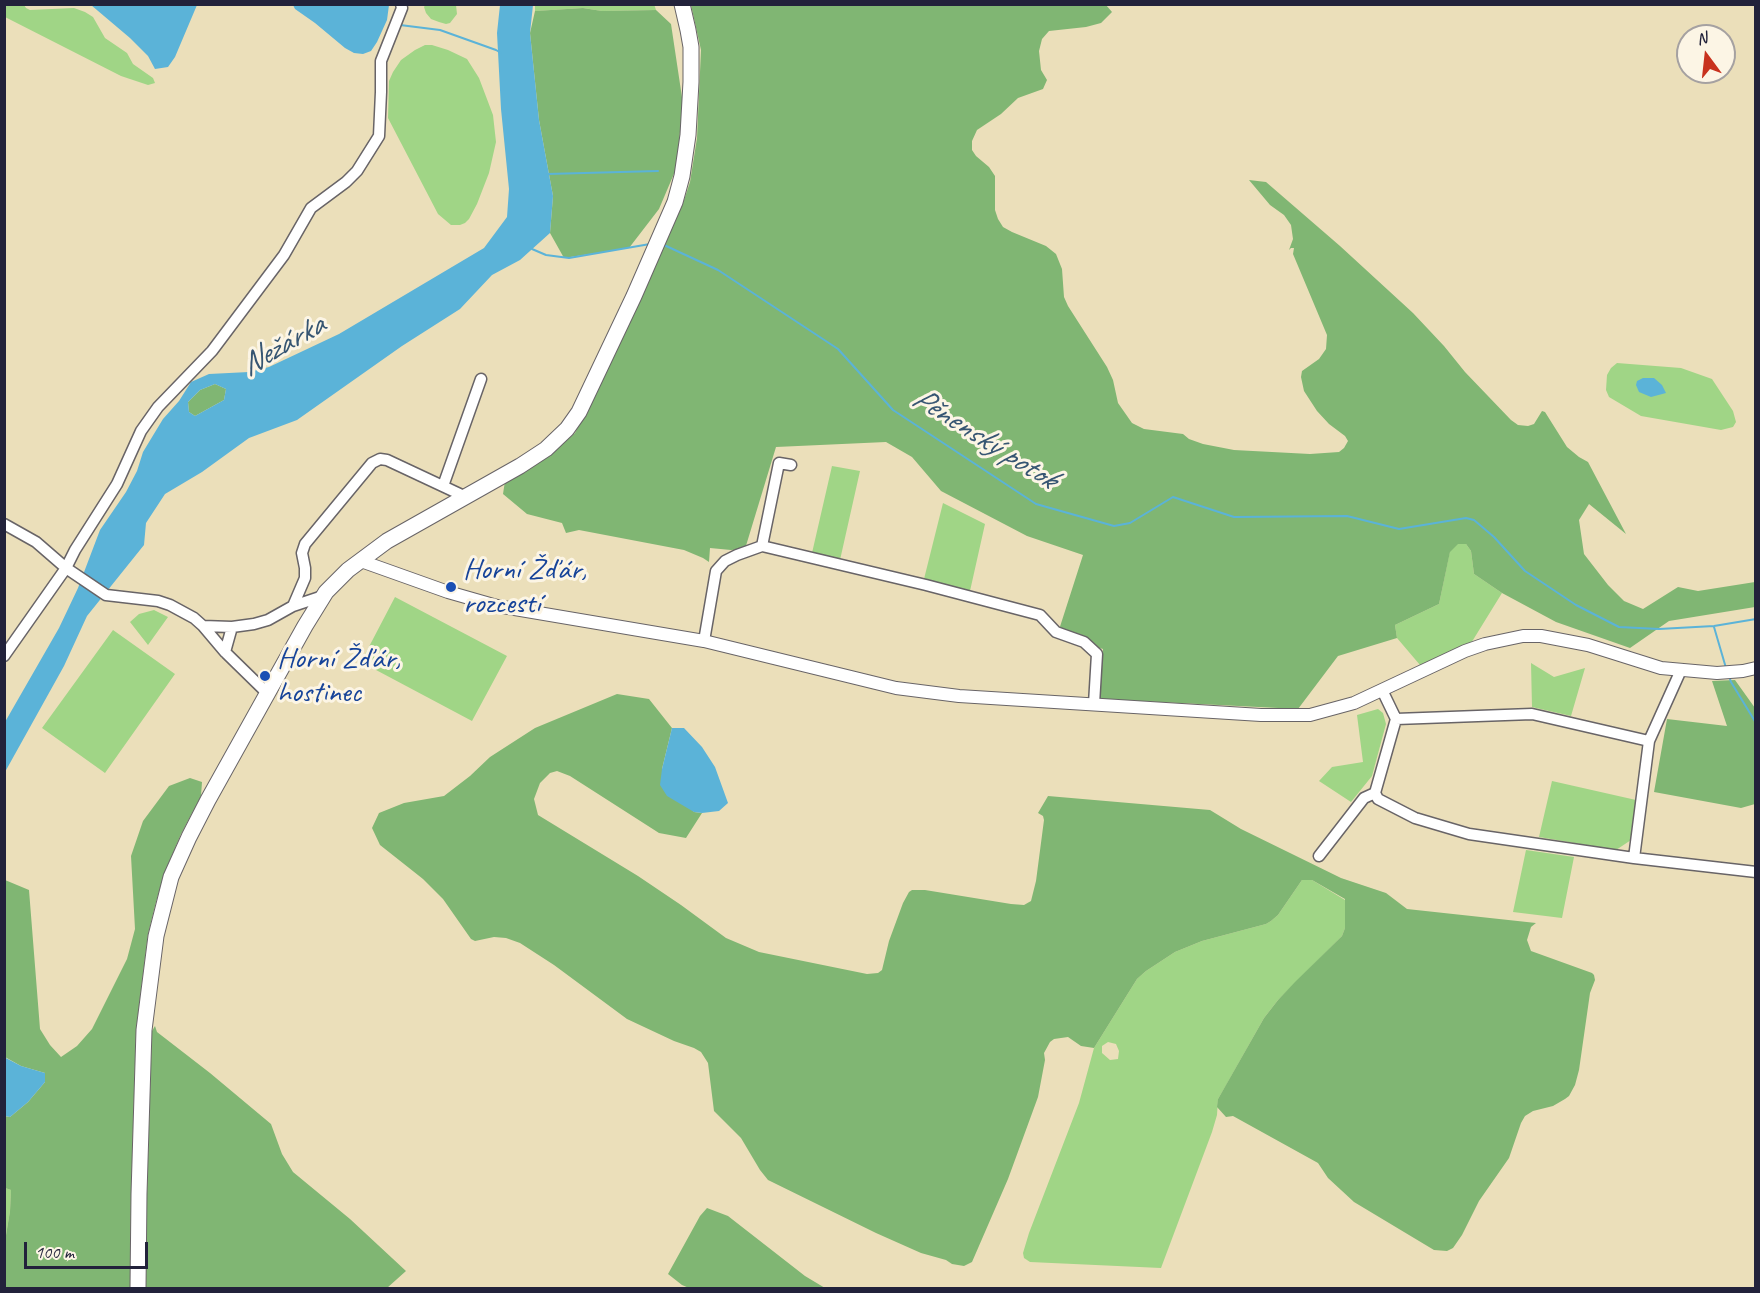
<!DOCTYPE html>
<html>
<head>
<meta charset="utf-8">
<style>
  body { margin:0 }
  #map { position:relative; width:1760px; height:1293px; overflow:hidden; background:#ebdfba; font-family:Caveat,sans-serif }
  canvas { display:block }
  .frame { position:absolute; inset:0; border:6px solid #22223b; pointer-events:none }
  .north { position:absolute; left:1676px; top:24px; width:60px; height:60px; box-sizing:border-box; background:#fcf5e5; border:2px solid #a5a1a1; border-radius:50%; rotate:345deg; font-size:16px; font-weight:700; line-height:24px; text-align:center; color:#22223b }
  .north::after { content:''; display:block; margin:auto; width:21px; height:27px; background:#c8321e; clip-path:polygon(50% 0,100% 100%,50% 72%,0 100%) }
  .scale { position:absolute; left:24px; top:1242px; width:124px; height:27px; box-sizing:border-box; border:3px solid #22223b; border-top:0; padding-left:8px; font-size:18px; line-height:21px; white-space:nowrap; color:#22223b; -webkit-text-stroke:4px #fcf5e5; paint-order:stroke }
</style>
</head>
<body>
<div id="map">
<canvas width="1760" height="1293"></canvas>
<div class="frame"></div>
<div class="north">N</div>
<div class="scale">100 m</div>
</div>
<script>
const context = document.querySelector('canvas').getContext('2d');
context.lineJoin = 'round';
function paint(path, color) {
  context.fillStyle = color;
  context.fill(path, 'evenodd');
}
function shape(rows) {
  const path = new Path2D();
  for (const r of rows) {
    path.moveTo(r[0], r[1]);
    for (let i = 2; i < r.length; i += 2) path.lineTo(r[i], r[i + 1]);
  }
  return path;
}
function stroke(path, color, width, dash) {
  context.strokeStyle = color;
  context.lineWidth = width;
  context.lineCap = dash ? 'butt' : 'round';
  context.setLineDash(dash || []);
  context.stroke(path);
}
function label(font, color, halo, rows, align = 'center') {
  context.font = font + ' Caveat,sans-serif';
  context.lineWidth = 6;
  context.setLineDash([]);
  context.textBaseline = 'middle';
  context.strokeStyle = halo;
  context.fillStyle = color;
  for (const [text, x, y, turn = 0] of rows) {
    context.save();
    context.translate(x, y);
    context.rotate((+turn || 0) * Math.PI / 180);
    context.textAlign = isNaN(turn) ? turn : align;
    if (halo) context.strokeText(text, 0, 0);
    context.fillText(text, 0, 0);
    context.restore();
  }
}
const green = shape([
  [426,4,456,5,457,14,450,23,446,24,439,22,431,19,426,13,424,7],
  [535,4,654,4,656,10,602,11,583,8,535,11],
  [4,5,24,5,26,8,30,10,74,8,85,12,93,17,105,38,127,53,133,64,153,78,155,83,148,85,121,76,5,17],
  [425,45,432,45,448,50,467,59,479,78,493,115,496,142,489,173,477,204,469,219,465,223,460,225,451,225,438,214,388,118,389,81,393,72,401,60,415,50],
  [1617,363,1681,368,1712,379,1733,411,1736,422,1733,427,1721,430,1641,416,1609,397,1606,390,1607,375,1611,368],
  [832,466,860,471,840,560,812,553],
  [943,503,985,524,970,591,924,579],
  [1457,544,1466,544,1471,551,1474,574,1502,593,1473,640,1468,646,1420,665,1397,638,1395,625,1439,604,1450,551],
  [395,597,507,656,472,721,361,662],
  [154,610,168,617,148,645,130,622,139,614],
  [113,630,175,674,105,773,42,728],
  [1531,663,1554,677,1585,668,1571,716,1532,707],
  [1378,709,1383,713,1386,724,1372,776,1351,802,1319,781,1332,767,1363,762,1357,715],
  [1552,781,1636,800,1631,840,1616,850,1539,837],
  [1526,850,1574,857,1562,918,1513,912],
  [1307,879,1312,880,1345,900,1345,928,1342,936,1278,1000,1264,1018,1225,1087,1218,1099,1217,1115,1212,1132,1161,1268,1030,1262,1024,1258,1023,1253,1029,1233,1079,1103,1094,1048,1137,979,1146,971,1175,952,1202,941,1266,924,1271,921,1278,915,1302,880],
  [1108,1042,1116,1044,1119,1051,1118,1059,1110,1060,1102,1053,1102,1046],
  [5,1188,11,1190,10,1211,5,1241]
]);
const forest = shape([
  [691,5,1106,5,1112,12,1101,23,1086,27,1049,31,1042,39,1039,51,1041,70,1047,80,1043,89,1018,98,1001,114,977,130,972,141,972,150,976,156,989,167,995,176,995,210,998,219,1003,227,1012,232,1046,246,1056,254,1062,269,1064,297,1068,306,1107,367,1113,380,1118,403,1132,423,1144,429,1183,434,1189,439,1203,444,1234,450,1310,454,1339,452,1344,448,1348,441,1345,436,1329,424,1317,411,1304,391,1301,377,1302,371,1319,359,1326,349,1327,335,1293,254,1294,248,1291,248,1289,250,1293,239,1291,225,1284,215,1270,205,1249,180,1266,182,1340,246,1413,313,1444,346,1465,372,1511,420,1518,425,1528,426,1534,424,1542,411,1545,412,1567,447,1579,457,1588,462,1626,534,1589,504,1579,520,1584,554,1608,585,1624,601,1643,609,1678,587,1698,591,1755,582,1755,607,1669,621,1630,648,1556,622,1502,593,1474,574,1471,551,1466,544,1458,544,1450,552,1439,604,1395,625,1397,638,1338,656,1298,709,1100,699,1103,649,1057,636,1083,555,1027,536,941,491,912,457,886,442,776,447,745,549,731,550,710,548,709,562,703,558,684,550,579,530,566,533,562,523,527,514,503,494,505,481,554,451,575,433,605,373,682,206,690,182,697,138,701,50],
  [583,8,602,11,656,10,671,24,683,104,676,169,659,209,629,248,564,258,550,233,553,196,539,120,530,33,535,11],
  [215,384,226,389,224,400,195,416,189,412,188,402,200,390],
  [1735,680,1755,708,1755,804,1741,808,1654,792,1667,719,1727,726,1712,681],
  [617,694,649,699,672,728,662,769,694,812,702,813,686,838,659,833,570,776,557,771,550,773,540,783,534,799,538,815,638,876,681,905,726,938,759,952,867,974,878,973,882,970,889,941,903,903,909,892,912,890,925,890,1011,904,1024,905,1031,901,1036,881,1044,820,1043,816,1038,813,1048,796,1210,810,1241,829,1341,878,1386,893,1407,909,1536,923,1531,927,1527,940,1531,951,1592,973,1594,975,1595,980,1590,993,1579,1070,1575,1085,1569,1096,1565,1099,1553,1106,1533,1111,1525,1116,1521,1123,1509,1158,1479,1201,1462,1235,1453,1248,1447,1251,1434,1250,1354,1202,1328,1178,1318,1163,1233,1116,1226,1117,1217,1107,1218,1099,1264,1018,1278,1000,1295,982,1342,936,1345,928,1345,899,1312,880,1302,880,1278,915,1271,921,1266,924,1202,941,1175,952,1146,971,1137,979,1094,1048,1081,1046,1068,1037,1054,1039,1050,1042,1044,1053,1045,1060,1038,1097,1008,1179,972,1262,964,1266,952,1264,946,1260,921,1253,876,1233,768,1180,760,1170,741,1138,714,1111,708,1063,701,1052,694,1048,674,1041,627,1019,554,965,520,943,506,938,494,937,475,941,471,939,443,899,423,879,380,845,372,828,379,813,404,803,444,796,470,776,490,757,535,728],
  [190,778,202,782,201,796,181,834,164,874,156,902,148,934,136,1030,131,1194,130,1288,5,1288,5,1241,10,1211,11,1190,5,1188,4,1116,10,1117,28,1102,45,1082,45,1073,21,1066,5,1057,5,880,29,890,40,1029,50,1045,61,1057,77,1046,92,1029,127,959,135,929,131,856,143,821,169,786],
  [155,1026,157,1032,210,1073,271,1124,282,1154,293,1172,350,1219,406,1271,387,1288,146,1288,147,1194,152,1031],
  [707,1208,728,1216,805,1276,825,1288,689,1288,682,1285,668,1274,700,1216]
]);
const water = shape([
  [91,5,197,5,175,57,168,67,155,69,148,56,130,38],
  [389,5,387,20,377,42,371,51,363,54,354,53,345,48,315,23,295,9,293,5],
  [500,5,533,5,530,33,539,120,553,196,550,233,520,260,492,275,460,309,402,346,297,420,249,438,202,472,165,494,146,523,144,545,87,616,64,666,5,772,5,722,59,628,78,588,100,530,126,492,137,471,143,452,163,419,179,401,191,382,209,374,249,372,269,367,339,334,484,248,507,217,509,189,501,109,497,33],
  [215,384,226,389,224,400,195,416,189,412,188,402,200,390],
  [1643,378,1654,378,1662,385,1666,393,1651,397,1639,392,1636,385,1637,381],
  [672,728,684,728,702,747,715,767,728,803,719,811,702,813,694,812,667,796,660,785,662,769],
  [4,1057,21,1066,45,1073,45,1082,28,1102,10,1117,5,1116]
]);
const stream = shape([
  [400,25,440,30,496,50,501,53],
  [547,174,658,171],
  [664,245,718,270,838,349,893,410,1036,504,1114,526,1130,523,1173,497,1234,517,1347,516,1399,529,1466,518,1474,520,1494,537,1525,571,1576,605,1619,627,1659,629,1714,626,1756,619],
  [532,249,546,255,569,258,650,244],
  [1714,627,1726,668],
  [1729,676,1731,682,1756,723]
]);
const minor = shape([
  [443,486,481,379],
  [4,524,36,542,66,568,106,595,158,601,170,605,194,618,203,626,232,627,254,624,268,620,293,606,323,596],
  [762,546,779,463,791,465],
  [293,606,305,578,305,568,302,553,305,544,372,463,380,459,387,460,466,497],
  [203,626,225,652,268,694],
  [704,641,716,571,725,561,737,555,762,546,926,585,1040,615,1056,632,1084,642,1097,654,1094,704],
  [225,652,232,627],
  [4,656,66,568,75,550,117,484,141,431,158,407,212,351,284,255,311,208,346,182,357,171,379,136,381,92,381,61,402,8,401,4],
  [1396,719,1532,714,1649,741],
  [1375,793,1378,799,1415,818,1469,834,1634,858,1649,741,1681,670],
  [1319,856,1364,798,1375,793,1396,719,1382,690],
  [1634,858,1756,872]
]);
const tertiary = shape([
  [361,561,448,592,497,606,704,641,896,688,959,696,1261,715,1310,715,1354,703,1465,651,1485,644,1523,636,1541,636,1588,645,1661,668,1717,673,1743,671,1756,668]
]);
const primary = shape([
  [138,1288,139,1194,144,1030,156,936,171,877,189,837,208,800,305,626,326,592,348,570,387,541,520,466,546,449,567,429,579,412,634,296,675,202,682,176,688,135,691,82,691,47,688,30,682,4]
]);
const markers = [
  [451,587,6,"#1a4fb4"],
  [265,676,6,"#1a4fb4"]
];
const transitNames = [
  ["Horní Žďár,",463,570],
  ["rozcestí",463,604],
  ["Horní Žďár,",277,659],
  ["hostinec",277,693]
];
const waterNames = [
  ["Nežárka",283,346,-30],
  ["Pěnenský potok",984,439,32]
];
paint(green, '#a0d586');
paint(forest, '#80b673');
paint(water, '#5bb3d8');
stroke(stream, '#5bb3d8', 2);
stroke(minor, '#686467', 13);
stroke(tertiary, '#686467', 14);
stroke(primary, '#686467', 17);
stroke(minor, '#fff', 10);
stroke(tertiary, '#fff', 12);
stroke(primary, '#fff', 15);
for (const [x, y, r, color] of markers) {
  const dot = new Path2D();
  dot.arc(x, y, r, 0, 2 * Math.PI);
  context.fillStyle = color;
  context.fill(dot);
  stroke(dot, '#fcf5e5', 2);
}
label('30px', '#164399', '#fcf5e5', transitNames, 'left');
label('italic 32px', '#365572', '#fcf5e5', waterNames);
</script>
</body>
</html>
